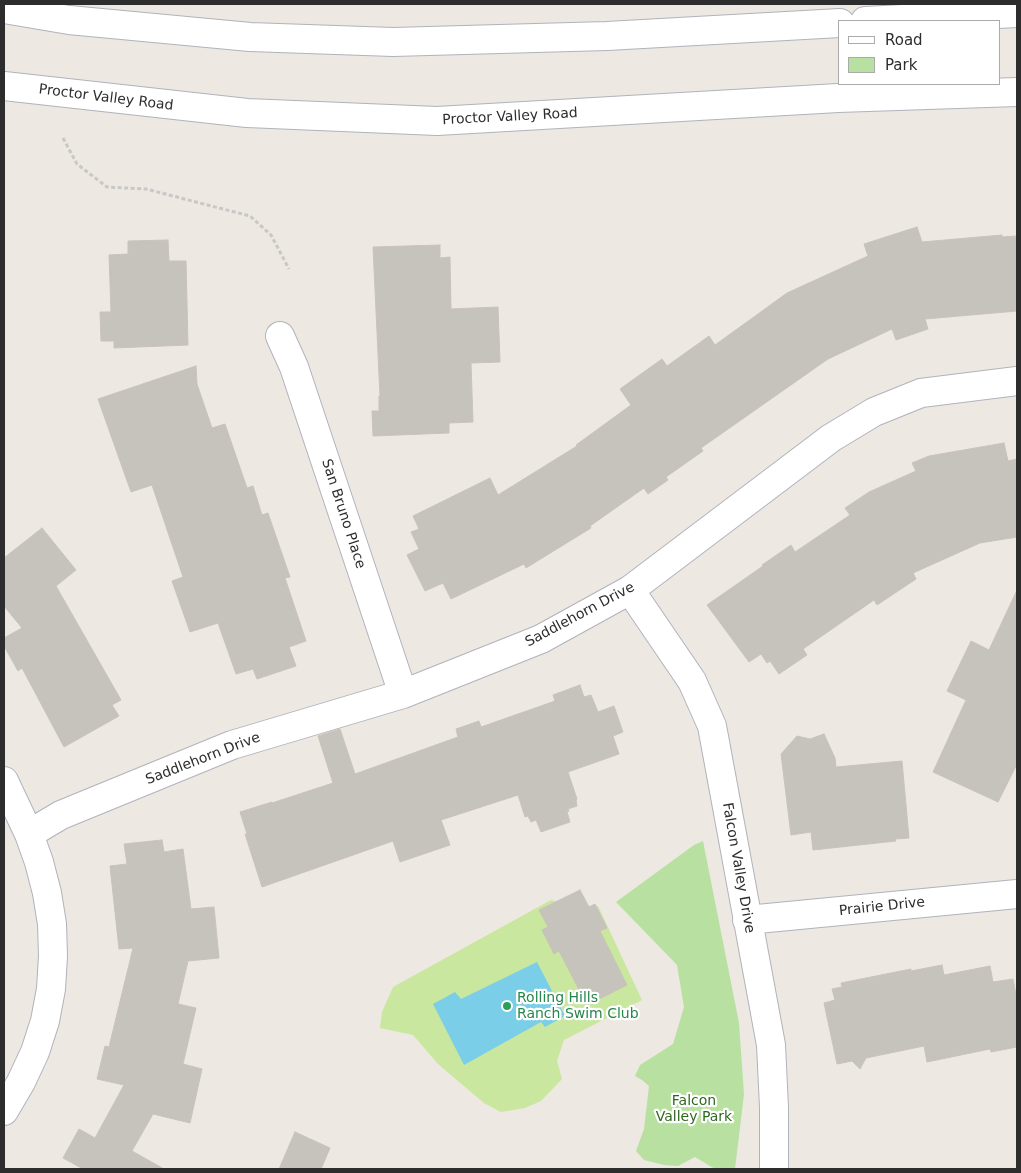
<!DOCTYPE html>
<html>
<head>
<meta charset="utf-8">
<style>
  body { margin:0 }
  #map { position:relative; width:1021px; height:1173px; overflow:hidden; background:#ede8e1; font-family:"DejaVu Sans",sans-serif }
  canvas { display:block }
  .frame { position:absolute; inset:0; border:5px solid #2d2d2d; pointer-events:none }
  .legend { position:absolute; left:838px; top:20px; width:162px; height:65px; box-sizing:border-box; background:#fff; border:1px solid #ababab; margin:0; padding:6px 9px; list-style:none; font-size:15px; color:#2d2d2d }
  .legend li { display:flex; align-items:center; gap:10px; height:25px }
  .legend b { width:25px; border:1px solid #ababab }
</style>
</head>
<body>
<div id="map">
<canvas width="1021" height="1173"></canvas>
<div class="frame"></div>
<ul class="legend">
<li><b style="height:6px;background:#fff"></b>Road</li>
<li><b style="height:14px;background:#b8e0a1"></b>Park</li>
</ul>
</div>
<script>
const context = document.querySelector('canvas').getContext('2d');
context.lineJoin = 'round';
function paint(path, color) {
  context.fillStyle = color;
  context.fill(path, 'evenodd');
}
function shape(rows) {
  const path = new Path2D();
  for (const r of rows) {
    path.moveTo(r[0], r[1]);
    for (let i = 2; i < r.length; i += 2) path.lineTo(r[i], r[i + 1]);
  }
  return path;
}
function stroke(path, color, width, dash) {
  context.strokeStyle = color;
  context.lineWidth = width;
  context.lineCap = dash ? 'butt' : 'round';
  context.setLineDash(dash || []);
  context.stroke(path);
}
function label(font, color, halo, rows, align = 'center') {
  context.font = font + ' "DejaVu Sans",sans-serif';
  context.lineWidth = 4.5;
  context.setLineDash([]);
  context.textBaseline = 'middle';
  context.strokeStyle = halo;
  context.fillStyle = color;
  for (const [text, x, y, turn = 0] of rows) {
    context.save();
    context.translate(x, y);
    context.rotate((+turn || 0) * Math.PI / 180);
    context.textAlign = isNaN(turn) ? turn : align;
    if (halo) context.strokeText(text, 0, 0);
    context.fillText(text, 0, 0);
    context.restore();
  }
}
const green = shape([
  [703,841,739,1023,744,1094,735,1169,715,1169,695,1157,678,1166,664,1165,644,1160,636,1151,644,1129,649,1086,642,1080,635,1076,640,1065,673,1044,684,1007,677,965,616,902,694,845]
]);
const pitch = shape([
  [551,900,571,907,598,906,642,1000,564,1040,557,1061,562,1079,541,1101,525,1108,501,1112,484,1103,438,1064,413,1035,380,1028,382,1012,393,987]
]);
const water = shape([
  [537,962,565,1016,545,1027,541,1022,464,1065,433,1004,455,992,461,999]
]);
const building = shape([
  [917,227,922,242,1002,235,1002,237,1017,236,1017,311,925,319,928,329,896,340,892,329,828,359,701,448,703,451,666,477,668,480,648,494,644,488,590,526,591,528,526,568,524,564,451,599,443,583,425,591,407,555,419,549,411,532,419,529,413,516,490,478,498,495,577,446,576,445,631,405,620,389,662,359,667,366,709,336,715,345,787,293,868,256,864,244,917,227],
  [168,240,169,261,186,261,188,345,114,348,114,341,101,341,100,312,111,312,109,255,128,254,128,241,168,240],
  [440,245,440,258,450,257,451,309,498,307,500,362,471,363,473,422,449,423,449,433,373,436,372,411,379,411,379,396,380,396,373,247,440,245],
  [196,366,197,384,212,428,225,424,247,488,253,486,262,515,268,513,290,577,285,578,306,641,289,647,296,666,257,679,253,669,236,674,218,623,190,632,172,581,183,577,152,485,131,492,98,399,196,366],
  [1004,443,1008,461,1017,459,1017,537,980,543,913,573,916,579,877,605,874,600,803,649,807,655,779,674,770,661,767,663,761,654,749,662,707,605,763,566,762,565,791,545,795,552,850,515,845,508,869,492,916,471,912,463,929,456,1004,443],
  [42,528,76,570,56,586,121,700,112,705,119,716,64,747,22,668,18,671,4,646,4,638,22,628,4,606,4,558,42,528],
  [1017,590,1017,764,998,802,933,772,966,700,947,691,971,641,989,650,1017,590],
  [580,685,584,697,591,695,598,712,614,706,623,732,613,736,619,754,568,772,577,799,576,800,577,806,568,809,569,811,567,812,570,822,541,832,536,820,531,822,528,816,525,817,518,795,441,820,450,845,400,862,393,841,262,887,245,834,247,834,240,812,272,802,272,803,333,783,318,736,340,729,355,774,458,737,456,729,479,721,481,727,555,701,553,695,580,685],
  [824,734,835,758,836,767,902,761,909,838,895,839,896,841,813,850,811,832,791,835,781,754,797,736,810,739,824,734],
  [162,840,164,852,183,849,191,909,214,907,219,958,188,961,178,1004,196,1008,183,1064,202,1069,190,1123,153,1114,132,1151,164,1169,83,1169,63,1158,79,1129,95,1138,124,1085,97,1079,105,1046,109,1047,133,948,119,949,110,866,127,864,124,844,162,840],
  [580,890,589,907,595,904,607,928,600,931,627,985,587,1005,559,951,554,954,542,930,548,927,539,910,580,890],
  [942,965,944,975,990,966,993,982,1013,979,1017,1000,1017,1047,991,1052,990,1049,927,1062,924,1046,866,1058,860,1069,852,1061,837,1064,824,1003,835,1000,832,989,842,987,841,983,911,969,911,971,942,965],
  [295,1132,330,1148,321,1169,279,1169,295,1132]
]);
const path = shape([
  [63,138,77,164,107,187,146,189,250,216,271,235,289,269]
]);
const minor = shape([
  [280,336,294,367,403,694],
  [630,590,692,681,712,726,771,1045,774,1107,774,1169],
  [4,781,29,834,39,862,47,893,52,924,53,956,51,989,45,1021,35,1052,21,1082,4,1111],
  [29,834,61,815,232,745,403,694,541,639,630,590,831,438,874,412,921,393,1017,381],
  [747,920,1017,894]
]);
const secondary = shape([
  [4,9,69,20,250,37,393,42,607,36,840,23],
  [865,21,1017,13],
  [4,86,247,113,437,121,838,98,1017,92]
]);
const markers = [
  [507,1006,5,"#2e9e5b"]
];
const streetNames = [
  ["Proctor Valley Road",106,98,7],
  ["Proctor Valley Road",510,117,-3],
  ["San Bruno Place",343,514,72],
  ["Saddlehorn Drive",580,615,-28],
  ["Saddlehorn Drive",203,759,-21],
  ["Falcon Valley Drive",738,868,80],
  ["Prairie Drive",882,907,-6]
];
const leisureNames = [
  ["Rolling Hills",517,998],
  ["Ranch Swim Club",517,1014]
];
const parkNames = [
  ["Falcon",694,1101],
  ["Valley Park",694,1117]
];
paint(green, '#b8e0a1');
paint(pitch, '#c9e79e');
paint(water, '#7bcee8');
paint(building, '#c6c2bc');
stroke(building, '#c9c3ba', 1);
stroke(minor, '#b1b3bc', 30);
stroke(secondary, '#b1b3bc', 30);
stroke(path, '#c8c8c8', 3, [4, 2.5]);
stroke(minor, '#fff', 28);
stroke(secondary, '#fff', 28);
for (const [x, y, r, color] of markers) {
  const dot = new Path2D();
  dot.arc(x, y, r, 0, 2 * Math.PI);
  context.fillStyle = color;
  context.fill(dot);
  stroke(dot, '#fff', 2);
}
label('14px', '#2d2d2d', '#fff', streetNames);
label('14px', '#27864d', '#fff', leisureNames, 'left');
label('14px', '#306720', '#fff', parkNames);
</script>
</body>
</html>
